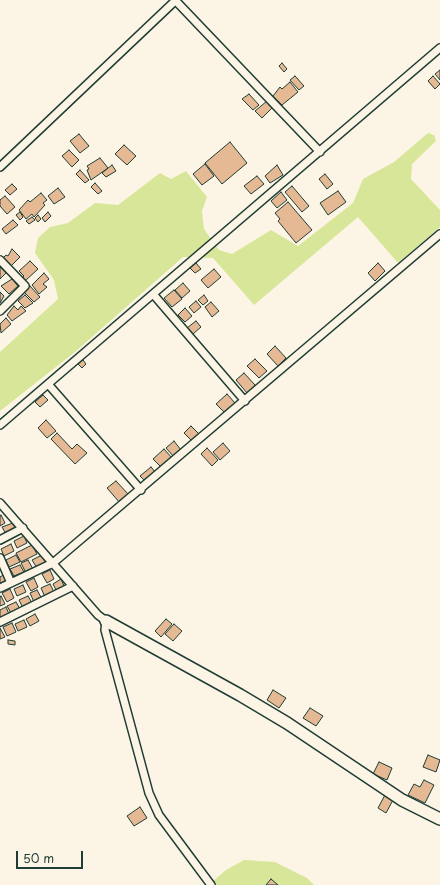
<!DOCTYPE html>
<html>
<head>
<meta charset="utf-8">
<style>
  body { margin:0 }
  #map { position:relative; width:440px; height:885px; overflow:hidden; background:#fcf5e5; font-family:"Playpen Sans",sans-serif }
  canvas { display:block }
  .scale { position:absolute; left:16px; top:851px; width:67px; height:18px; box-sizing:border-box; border:2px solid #1f3d34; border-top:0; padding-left:5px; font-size:12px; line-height:14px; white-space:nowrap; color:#1f3d34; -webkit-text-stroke:3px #fcf5e5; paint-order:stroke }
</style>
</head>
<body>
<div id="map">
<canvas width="440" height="885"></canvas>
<div class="scale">50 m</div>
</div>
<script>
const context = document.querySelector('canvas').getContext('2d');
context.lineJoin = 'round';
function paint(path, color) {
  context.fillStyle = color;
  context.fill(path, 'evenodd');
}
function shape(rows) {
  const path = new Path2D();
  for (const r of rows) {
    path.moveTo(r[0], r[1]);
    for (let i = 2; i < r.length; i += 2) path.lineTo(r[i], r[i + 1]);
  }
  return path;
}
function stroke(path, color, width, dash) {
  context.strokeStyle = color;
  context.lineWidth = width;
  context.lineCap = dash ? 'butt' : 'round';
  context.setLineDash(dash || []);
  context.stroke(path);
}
const green = shape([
  [428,133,434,135,436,141,412,164,411,179,440,210,440,227,398,263,358,217,254,305,213,258,183,257,75,352,0,411,0,352,58,299,54,280,35,253,38,238,50,227,68,223,95,203,118,205,160,173,171,179,186,171,207,197,202,211,204,229,219,250,232,254,271,230,298,246,353,203,363,179,394,162],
  [244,860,275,862,307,878,314,885,216,885,213,881,226,870]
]);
const building = shape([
  [282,63,287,69,284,72,279,66,282,63],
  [440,70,440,80,435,74,440,70],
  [295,76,304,86,299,90,290,80,295,76],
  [433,76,440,84,435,89,428,81,433,76],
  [290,82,298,92,282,105,273,96,280,87,282,89,290,82],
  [249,94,259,105,253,110,242,99,249,94],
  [267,101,272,108,262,118,255,111,267,101],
  [79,134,89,146,80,153,70,141,79,134],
  [230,142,247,163,222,184,205,163,230,142],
  [124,145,136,156,127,165,115,154,124,145],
  [69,150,79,160,72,167,62,156,69,150],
  [100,158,108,168,91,180,87,170,89,169,87,166,100,158],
  [205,164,214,176,202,185,193,174,205,164],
  [112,165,116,171,106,177,102,173,112,165],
  [277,165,283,175,270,183,265,176,277,165],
  [80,170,89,180,85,183,76,174,80,170],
  [325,174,333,184,327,189,319,179,325,174],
  [257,176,264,184,251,194,244,186,257,176],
  [95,183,102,191,98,194,91,187,95,183],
  [12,184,17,189,10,195,5,190,12,184],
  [292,186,309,206,302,212,285,192,292,186],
  [58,188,65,197,54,204,48,196,58,188],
  [338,191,346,202,328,215,320,203,338,191],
  [281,192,287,200,277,208,271,201,281,192],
  [41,193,47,200,43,203,45,205,34,217,32,214,26,219,19,210,28,200,30,202,41,193],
  [5,196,15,207,7,214,0,206,0,200,5,196],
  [288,202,312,230,296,243,278,221,280,219,275,213,288,202],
  [20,212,23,217,20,220,16,215,20,212],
  [48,212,51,216,45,222,42,218,48,212],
  [38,215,41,219,38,222,35,218,38,215],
  [32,217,35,220,29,224,26,221,32,217],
  [13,220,18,225,6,234,2,229,13,220],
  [12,249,20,257,11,266,3,258,6,255,8,256,12,249],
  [30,261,38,269,25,281,22,278,24,276,19,271,30,261],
  [196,263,201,269,195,273,190,268,196,263],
  [378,263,385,271,375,281,368,273,378,263],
  [0,267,6,273,0,279,0,267],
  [214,269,221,277,208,288,201,280,214,269],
  [44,273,49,279,43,284,47,287,39,294,32,285,44,273],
  [12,279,18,286,9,294,1,286,12,279],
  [183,283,190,291,182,298,175,290,183,283],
  [30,286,40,297,34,302,24,292,30,286],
  [174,290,182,299,172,307,164,298,174,290],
  [0,292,4,296,0,303,0,292],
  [25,295,33,303,25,308,18,301,25,295],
  [204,295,208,301,203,305,198,300,204,295],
  [196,301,201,307,194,313,189,307,196,301],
  [211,302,219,311,212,317,205,307,211,302],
  [14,306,18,310,21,306,26,311,12,321,7,315,14,306],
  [185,308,192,316,185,322,178,315,185,308],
  [6,318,11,324,1,333,0,324,6,318],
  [196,321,201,327,193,334,187,328,196,321],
  [275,346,286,358,278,366,267,354,275,346],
  [255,359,267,371,259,378,247,366,255,359],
  [83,360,86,364,82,368,78,364,83,360],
  [244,373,255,385,247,393,236,380,244,373],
  [227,394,235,403,224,412,216,404,227,394],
  [43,395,48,400,40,407,35,402,43,395],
  [46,420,56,431,47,438,38,428,46,420],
  [191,426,199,434,192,441,184,433,191,426],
  [57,433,72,449,77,444,87,453,75,464,51,439,57,433],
  [174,441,181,450,174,457,166,448,174,441],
  [223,443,230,451,220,460,213,452,223,443],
  [207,448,218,460,212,466,201,454,207,448],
  [164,449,172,458,161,467,153,459,164,449],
  [151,467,156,473,146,482,140,476,151,467],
  [116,481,129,495,120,503,107,488,116,481],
  [1,515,5,523,0,526,0,516,1,515],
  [13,523,16,530,6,534,2,527,13,523],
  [24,536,27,543,17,548,14,541,24,536],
  [11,544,14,551,4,556,1,549,11,544],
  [32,545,37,554,21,562,16,553,32,545],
  [16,555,20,562,9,567,6,560,16,555],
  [42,555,46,563,37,568,32,560,42,555],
  [28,560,33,569,26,573,21,563,28,560],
  [20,565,24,572,14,576,10,569,20,565],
  [50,570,54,579,47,583,42,574,50,570],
  [5,574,8,581,0,585,0,577,5,574],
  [34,578,38,587,31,591,26,582,34,578],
  [61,579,65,588,57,592,53,584,61,579],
  [50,584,54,592,45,597,41,588,50,584],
  [23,585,26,592,17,596,14,589,23,585],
  [10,589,14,598,7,602,2,593,10,589],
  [37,590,42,599,34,602,30,593,37,590],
  [1,596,5,604,0,606,0,597,1,596],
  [28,596,32,603,23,608,19,600,28,596],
  [16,602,20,609,11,613,7,606,16,602],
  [6,607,9,614,0,618,0,610,6,607],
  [35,614,39,621,30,626,26,619,35,614],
  [166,619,172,624,161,637,155,631,166,619],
  [24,620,27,627,18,631,15,624,24,620],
  [12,623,16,632,7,636,3,627,12,623],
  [174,624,182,631,173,641,165,634,174,624],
  [0,628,5,637,0,639,0,628],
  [8,640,15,641,15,645,8,644,8,640],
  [273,690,286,698,279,708,267,700,273,690],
  [310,708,323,716,316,726,303,718,310,708],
  [428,755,440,760,436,772,423,767,428,755],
  [379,762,392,768,387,780,373,774,379,762],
  [424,780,434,785,425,803,408,795,414,784,420,787,424,780],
  [385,795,393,800,386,813,378,808,385,795],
  [140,807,147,818,134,826,127,816,140,807],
  [271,879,278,885,266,885,271,879]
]);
const street = shape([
  [175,0,320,152],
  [0,167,176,0],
  [0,260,25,286,0,311],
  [153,294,245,401],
  [48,384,141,490],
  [0,425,440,48],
  [0,503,98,615,106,621,105,630,149,793,159,815,211,885],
  [0,540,23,528],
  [0,558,11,583],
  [0,588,53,563,440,234],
  [0,622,73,586]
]);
const secondary = shape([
  [106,621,240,695,287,723,402,800,440,819]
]);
paint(green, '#d8e699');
paint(building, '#e4b994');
stroke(building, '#1f3d34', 1);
stroke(street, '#1f3d34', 10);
stroke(secondary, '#1f3d34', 14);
stroke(street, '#fcf5e5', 7);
stroke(secondary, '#fcf5e5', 11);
</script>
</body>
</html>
